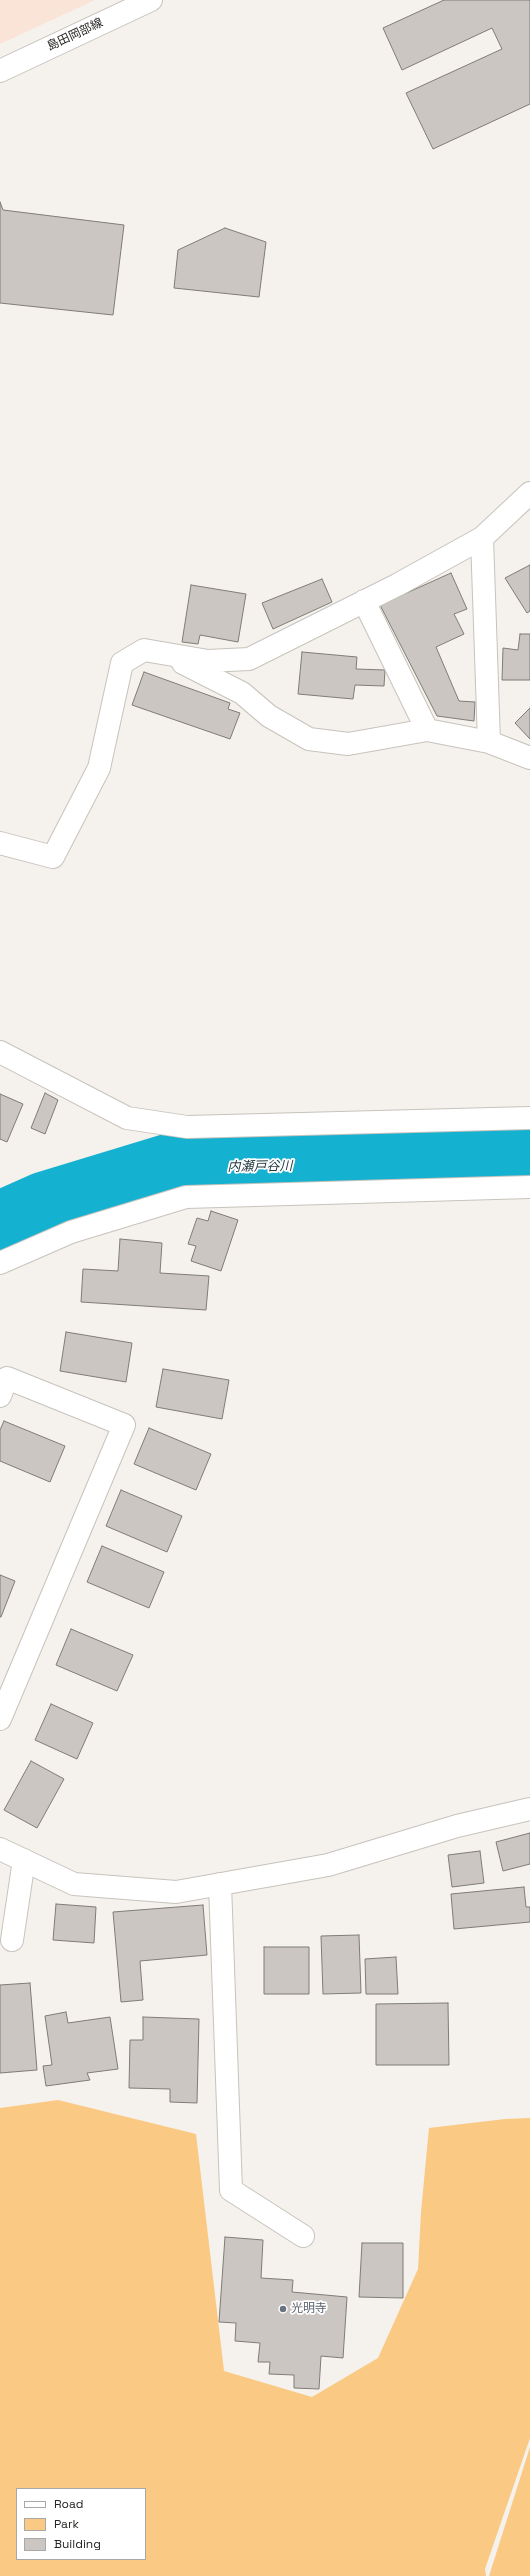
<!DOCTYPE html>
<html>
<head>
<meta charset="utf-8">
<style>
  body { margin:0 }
  #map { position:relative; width:530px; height:2576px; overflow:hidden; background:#f5f1ec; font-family:"Space Grotesk",sans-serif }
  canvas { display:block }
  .legend { position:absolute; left:16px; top:2488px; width:130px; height:72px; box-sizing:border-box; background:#fff; border:1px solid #a8a8a7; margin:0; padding:5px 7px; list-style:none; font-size:12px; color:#262523 }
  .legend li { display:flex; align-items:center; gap:8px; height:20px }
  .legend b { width:20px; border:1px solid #a8a8a7 }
</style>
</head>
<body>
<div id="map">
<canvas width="530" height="2576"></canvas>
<ul class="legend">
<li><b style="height:5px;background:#fff"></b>Road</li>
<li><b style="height:11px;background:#fac983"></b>Park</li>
<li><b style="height:11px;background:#cbc6c1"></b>Building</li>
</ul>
</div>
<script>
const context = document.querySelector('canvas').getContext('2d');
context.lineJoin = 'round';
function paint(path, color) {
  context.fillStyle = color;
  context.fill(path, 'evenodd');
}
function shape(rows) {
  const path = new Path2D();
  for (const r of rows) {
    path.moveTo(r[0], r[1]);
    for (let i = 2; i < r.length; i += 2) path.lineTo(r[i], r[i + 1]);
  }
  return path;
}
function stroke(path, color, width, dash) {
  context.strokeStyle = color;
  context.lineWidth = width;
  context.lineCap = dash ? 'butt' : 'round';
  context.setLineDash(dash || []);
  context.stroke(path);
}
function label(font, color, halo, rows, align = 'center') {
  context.font = font + ' "Space Grotesk","Noto Sans JP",sans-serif';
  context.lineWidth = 3.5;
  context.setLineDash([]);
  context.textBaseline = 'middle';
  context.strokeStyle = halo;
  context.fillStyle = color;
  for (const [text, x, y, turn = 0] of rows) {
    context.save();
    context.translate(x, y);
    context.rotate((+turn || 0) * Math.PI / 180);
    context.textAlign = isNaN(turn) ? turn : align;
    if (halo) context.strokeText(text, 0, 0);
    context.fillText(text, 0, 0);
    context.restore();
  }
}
const commercial = shape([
  [0,0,95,0,0,44]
]);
const green = shape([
  [58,2100,196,2134,224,2371,312,2397,378,2358,418,2269,421,2212,429,2128,505,2119,530,2118,530,2438,485,2569,486,2576,0,2576,0,2108],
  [17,2489,145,2489,145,2559,17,2559],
  [530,2447,530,2576,489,2576]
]);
const river = shape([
  [0,1226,45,1206,170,1168,472,1162,530,1155]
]);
const building = shape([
  [444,0,530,0,530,104,433,149,406,93,502,49,492,28,402,70,383,28,444,0],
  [0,202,3,210,124,225,113,315,0,303,0,202],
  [225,228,266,242,259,297,174,288,178,250,225,228],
  [530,565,530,611,527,613,505,578,530,565],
  [451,573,467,609,454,614,464,634,436,647,459,701,475,702,474,721,437,716,380,605,451,573],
  [322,579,332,602,273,629,262,603,322,579],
  [191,585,246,594,238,642,200,635,198,644,182,642,191,585],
  [520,634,530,634,530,680,502,680,503,648,518,650,520,634],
  [302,652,357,657,356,669,385,670,384,686,355,685,353,699,298,694,302,652],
  [144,672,230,703,228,709,240,713,230,739,132,705,144,672],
  [530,708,530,739,515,723,530,708],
  [45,1093,58,1100,45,1134,31,1128,45,1093],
  [0,1094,23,1104,7,1142,0,1139,0,1094],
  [211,1211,238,1220,221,1271,191,1261,196,1246,188,1244,197,1218,208,1221,211,1211],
  [120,1239,162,1243,160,1273,209,1276,206,1310,81,1302,83,1269,118,1271,120,1239],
  [66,1332,132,1343,126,1382,60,1371,66,1332],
  [163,1369,229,1380,222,1419,156,1407,163,1369],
  [4,1421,65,1446,50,1482,0,1461,0,1430,4,1421],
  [149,1428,211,1454,196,1490,134,1464,149,1428],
  [121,1490,182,1516,167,1552,106,1526,121,1490],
  [102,1546,164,1572,149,1608,87,1582,102,1546],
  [0,1575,15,1581,1,1617,0,1617,0,1575],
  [71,1629,133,1655,117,1691,56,1665,71,1629],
  [51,1704,93,1723,77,1759,35,1740,51,1704],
  [31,1761,64,1779,37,1828,4,1810,31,1761],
  [530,1833,530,1864,503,1871,496,1842,530,1833],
  [480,1851,484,1883,452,1887,448,1855,480,1851],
  [524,1887,526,1907,530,1907,530,1922,454,1929,451,1894,524,1887],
  [56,1904,96,1907,94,1943,53,1940,56,1904],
  [203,1905,207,1955,140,1961,143,2000,121,2002,113,1912,203,1905],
  [359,1935,361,1993,323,1994,321,1936,359,1935],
  [264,1947,309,1947,309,1994,264,1994,264,1947],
  [396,1957,398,1994,366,1994,365,1959,396,1957],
  [30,1983,37,2070,0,2073,0,1985,30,1983],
  [448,2003,449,2065,376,2065,376,2004,448,2003],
  [66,2012,68,2023,110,2017,118,2069,87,2073,90,2080,46,2086,43,2066,52,2065,45,2016,66,2012],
  [143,2017,199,2019,197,2103,170,2102,170,2089,129,2088,130,2040,143,2040,143,2017],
  [225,2237,263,2240,261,2278,293,2280,292,2292,347,2297,343,2358,321,2356,319,2389,294,2388,294,2375,269,2374,270,2362,258,2362,260,2343,235,2341,236,2323,219,2322,225,2237],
  [362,2243,403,2243,403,2298,359,2297,362,2243]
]);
const minor = shape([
  [482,538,489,742,530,758],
  [364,601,427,730],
  [183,663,242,693,269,716,309,739,348,744,427,730,489,742],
  [0,843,53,857,99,768,122,663,144,650,208,661,249,659,397,585,482,538,530,493],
  [0,1052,127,1118,187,1127,530,1118],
  [0,1263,71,1232,186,1197,530,1187],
  [0,1396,7,1378,124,1425,0,1719],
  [0,1849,74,1884,176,1892,328,1865,457,1826,530,1809],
  [220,1884,231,2190,303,2236],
  [12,1940,24,1860]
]);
const major = shape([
  [0,71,151,0]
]);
const markers = [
  [283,2309,4,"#6b7280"]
];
const streetNames = [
  ["島田岡部線",75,35,-25]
];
const worshipNames = [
  ["光明寺",291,2309]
];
const waterNames = [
  ["内瀬戸谷川",260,1167,-1]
];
paint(commercial, '#fae3d7');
paint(green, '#fac983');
stroke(river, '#14b1d0', 69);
paint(building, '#cbc6c1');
stroke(building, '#7f7b76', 1);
stroke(minor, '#c7c3bd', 24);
stroke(major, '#c7c3bd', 24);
stroke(minor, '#fff', 22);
stroke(major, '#fff', 22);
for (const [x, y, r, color] of markers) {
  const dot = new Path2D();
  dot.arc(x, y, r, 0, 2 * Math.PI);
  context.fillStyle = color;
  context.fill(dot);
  stroke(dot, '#fff', 1.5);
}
label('12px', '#262523', '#fff', streetNames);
label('12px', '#5b616d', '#fff', worshipNames, 'left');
label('italic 13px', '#1f363c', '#fff', waterNames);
</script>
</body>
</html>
